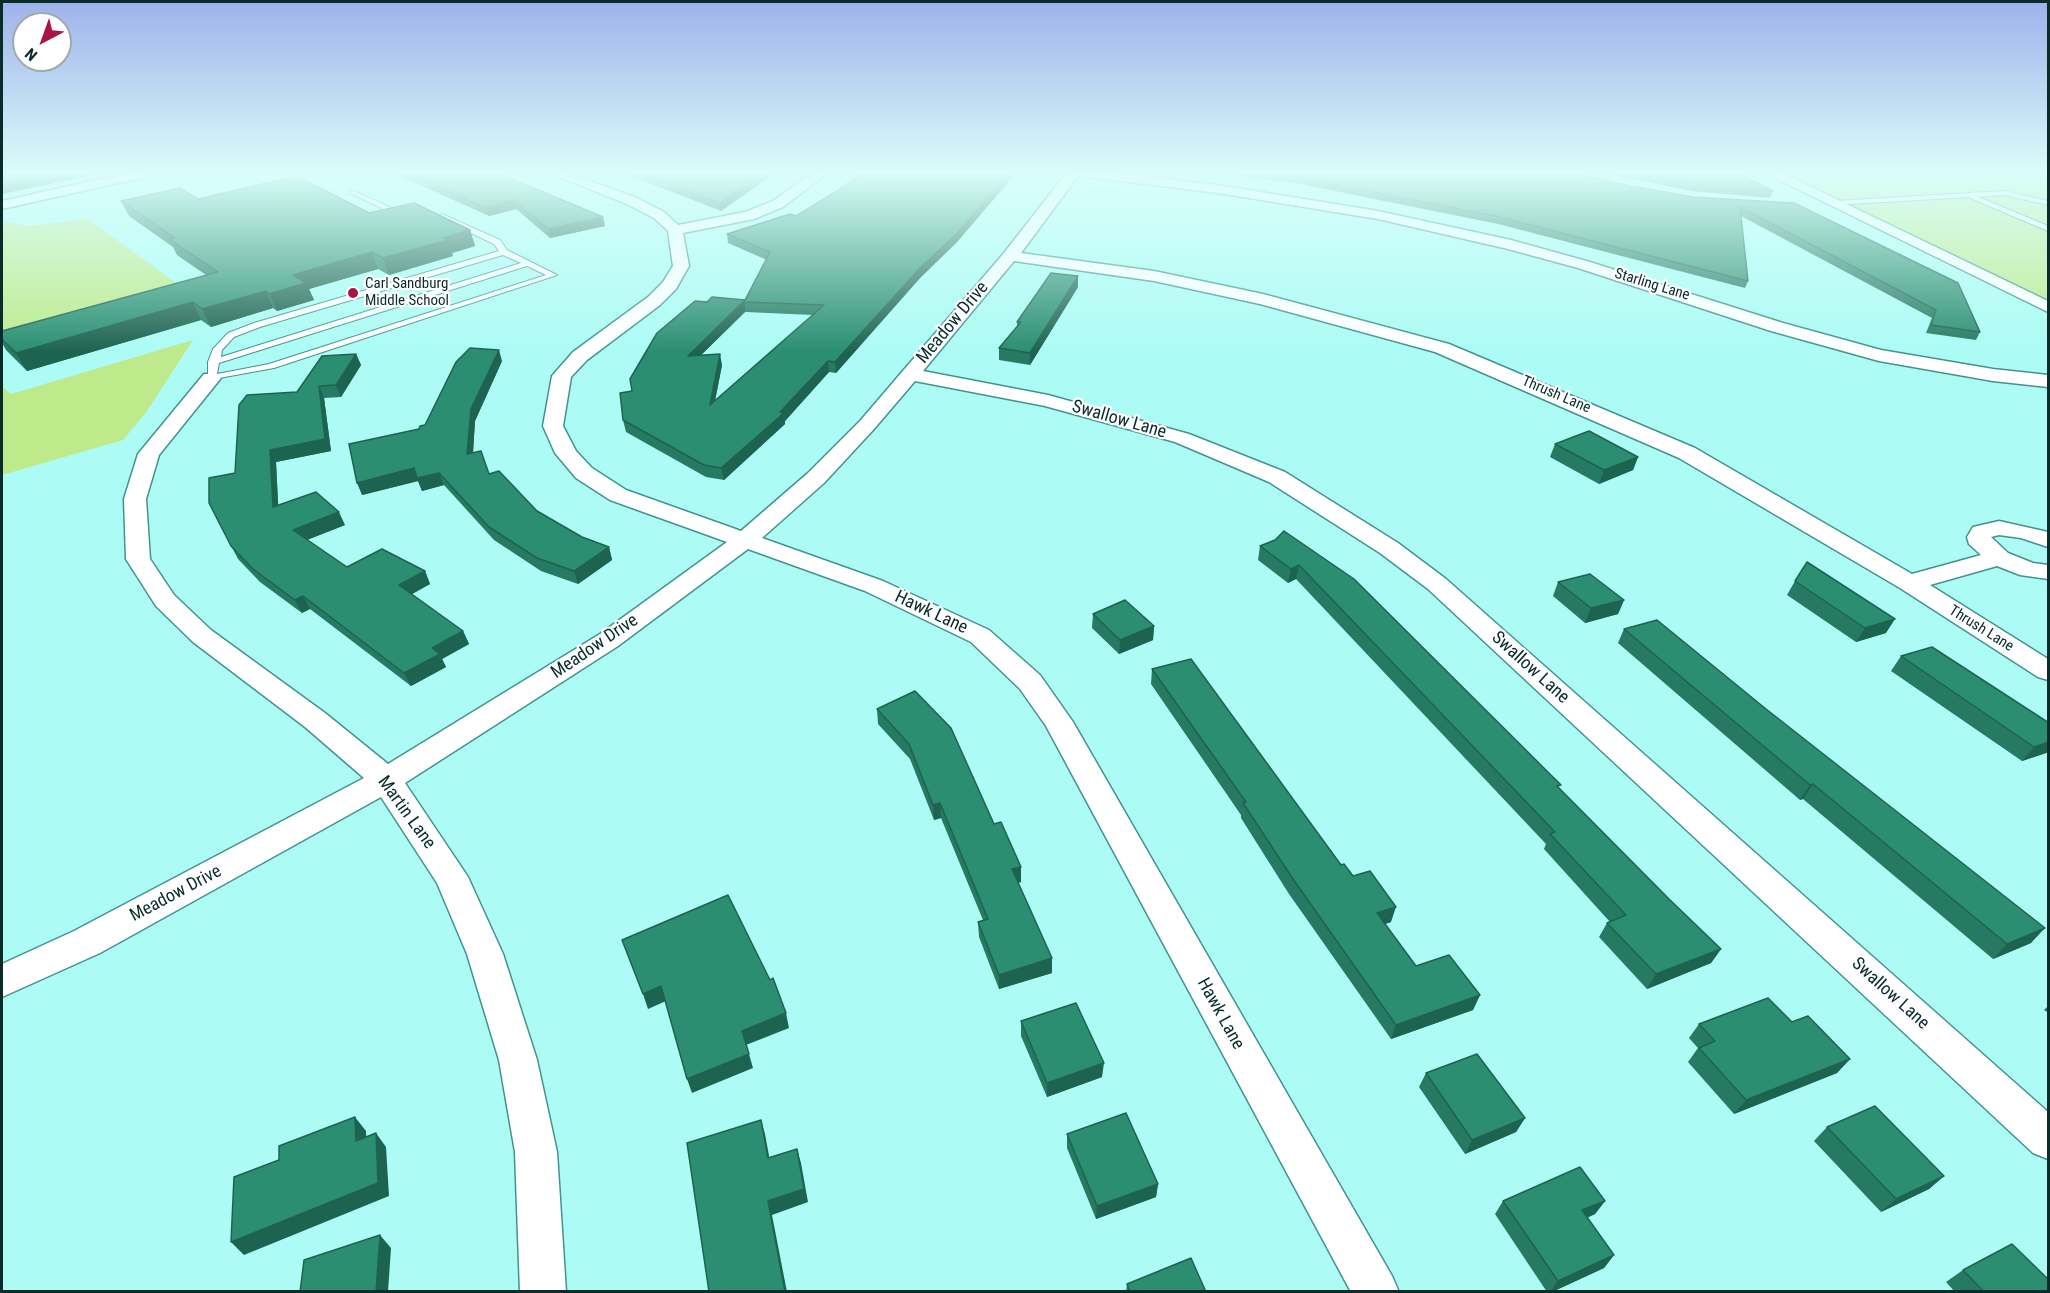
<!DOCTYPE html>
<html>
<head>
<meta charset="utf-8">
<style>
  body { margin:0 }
  #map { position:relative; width:2050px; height:1293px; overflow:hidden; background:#acfcf5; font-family:"Roboto Condensed",sans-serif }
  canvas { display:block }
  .frame { position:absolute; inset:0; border:3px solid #092c2a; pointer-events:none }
  .north { position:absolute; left:12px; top:12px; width:60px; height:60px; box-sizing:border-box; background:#fff; border:2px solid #9dabaa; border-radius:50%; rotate:221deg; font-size:16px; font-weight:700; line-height:24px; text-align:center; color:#092c2a }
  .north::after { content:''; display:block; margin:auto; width:21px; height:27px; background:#a91447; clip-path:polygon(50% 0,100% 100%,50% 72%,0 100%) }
</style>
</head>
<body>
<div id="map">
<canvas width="2050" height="1293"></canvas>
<div class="frame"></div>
<div class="north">N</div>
</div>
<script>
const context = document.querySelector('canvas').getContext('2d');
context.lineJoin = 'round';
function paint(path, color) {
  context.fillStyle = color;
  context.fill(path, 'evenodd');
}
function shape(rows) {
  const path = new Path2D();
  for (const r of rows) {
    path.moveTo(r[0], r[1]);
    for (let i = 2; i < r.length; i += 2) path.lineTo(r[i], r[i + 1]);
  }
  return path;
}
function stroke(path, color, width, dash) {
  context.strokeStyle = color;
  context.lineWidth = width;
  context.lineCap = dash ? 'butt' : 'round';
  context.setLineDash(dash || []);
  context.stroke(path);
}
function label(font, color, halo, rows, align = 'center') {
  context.font = font + ' "Roboto Condensed",sans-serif';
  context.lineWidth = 4.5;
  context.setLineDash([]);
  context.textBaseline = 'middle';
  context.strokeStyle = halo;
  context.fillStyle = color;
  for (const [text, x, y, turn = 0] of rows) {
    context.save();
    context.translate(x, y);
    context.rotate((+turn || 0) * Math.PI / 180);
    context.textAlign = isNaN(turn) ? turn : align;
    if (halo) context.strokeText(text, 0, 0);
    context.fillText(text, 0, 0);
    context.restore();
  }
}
const green = shape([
  [1777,171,2048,171,2048,302],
  [88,219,183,288,2,342,2,221,28,226],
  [193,340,147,411,123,440,2,475,2,386,11,394]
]);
const lane = shape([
  [350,191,354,191,407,215,400,217,350,193,350,191],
  [2004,191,2048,201,2048,205,2004,195,1978,197,2048,226,2048,231,1968,197,1835,205,1831,203,1835,201,2004,191],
  [442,214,500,240,507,250,557,275,274,368,208,380,208,362,213,349,228,333,254,323,499,251,494,244,439,218,438,216,442,214],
  [503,255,521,263,221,357,222,350,234,337,260,327,503,255],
  [527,266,546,275,269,364,217,374,219,363,527,266]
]);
const street = shape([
  [137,171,161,171,154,175,2,209,2,201,137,171],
  [544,171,563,171,637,198,664,212,678,225,745,212,773,201,815,171,830,171,783,207,754,219,683,233,689,266,676,289,660,305,587,360,571,377,563,426,576,451,592,468,626,490,741,531,808,473,860,421,1004,253,1068,171,1097,171,1218,185,1378,211,1511,240,1590,262,1783,323,1881,350,1993,369,2048,375,2048,387,1993,381,1879,361,1771,331,1578,268,1508,249,1378,219,1218,193,1078,176,1021,253,1154,271,1263,294,1449,344,1695,448,1912,574,1981,555,1969,544,1967,537,1973,527,1999,521,2048,532,2048,547,2021,538,1999,535,1991,537,2008,553,2033,563,2048,565,2048,579,2020,575,1997,566,1930,585,2048,659,2048,680,2038,677,1900,588,1679,458,1435,352,1260,304,1154,281,1014,261,923,371,1048,395,1189,434,1285,472,1398,543,1446,579,2048,1112,2048,1159,2033,1153,1428,589,1380,553,1269,482,1175,442,1045,406,915,381,874,429,824,483,762,538,883,581,989,630,1040,675,1073,722,1392,1276,1399,1292,1351,1292,1046,726,1020,689,971,642,865,591,748,549,618,646,405,783,468,877,503,954,537,1060,557,1152,566,1292,520,1292,515,1152,499,1060,467,954,437,883,381,797,100,953,2,997,2,964,74,931,364,778,305,727,193,642,156,606,126,559,124,499,138,454,204,374,218,374,221,378,159,455,146,499,150,559,174,595,211,630,325,713,388,764,600,634,727,542,610,500,576,478,555,453,543,426,552,376,573,352,648,297,663,282,673,266,668,231,654,218,627,204,544,171],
  [1761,171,1778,171,2048,301,2048,312,1761,171]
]);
const wall = shape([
  [389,171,493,171,605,226,550,238,516,209,489,216],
  [618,171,778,171,721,211],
  [1199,171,1570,171,1615,183,1693,197,1794,203,1980,332,1976,340,1926,333,1932,318,1741,216,1748,281,1745,288,1498,224,1300,184],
  [1593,171,1734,171,1773,191,1770,198,1691,191],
  [198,199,369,213,470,230,475,246,452,253,453,256,389,275,378,269,309,289,314,300,277,311,273,308,211,327,201,320,27,371,6,350,2,343,2,331,206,275,177,255,173,247,129,216,121,201],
  [796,216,958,241,920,278,836,373,829,372,785,421,785,424,724,480,706,477,626,432,623,420,632,391,707,302,745,300,767,260,728,243,727,234],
  [746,311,746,312,813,315,715,401,722,365,701,355],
  [1078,287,1030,365,999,360,999,348,1017,326,1017,322],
  [356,354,361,365,341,397,324,398,331,451,276,462,278,505,345,525,307,540,347,567,425,571,430,584,412,594,463,631,469,644,442,659,446,667,411,686,310,609,302,613,260,582,238,559,209,503,235,473,297,392],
  [502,361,475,421,473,453,489,474,537,511,582,537,609,547,612,560,578,584,541,571,494,540,444,485,422,491,418,481,362,495,419,429,425,425],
  [1555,444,1638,457,1633,470,1599,484,1550,457],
  [1275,540,1559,789,1669,899,1721,949,1711,963,1647,989,1599,937,1607,923,1610,922,1544,849,1546,844,1296,579,1288,583,1258,560,1260,546],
  [1795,581,1886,633,1856,642,1787,595],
  [1558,582,1624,600,1618,614,1585,623,1553,596],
  [1093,614,1154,626,1153,640,1119,654,1092,628],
  [1624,629,2031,943,1993,959,1803,799,1800,800,1618,643],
  [1901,656,2049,723,2049,752,2022,761,1891,671],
  [1152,669,1353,876,1391,922,1385,924,1416,966,1480,995,1473,1010,1391,1039,1289,894,1241,818,1241,815,1151,684],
  [877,709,994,824,1021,882,1018,883,1052,973,999,989,979,937,978,922,983,920,941,818,934,820,910,759,878,724],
  [2049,1005,2049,1013,2044,1010],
  [1021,1021,1102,1077,1047,1097,1021,1036],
  [1792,1022,1850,1059,1837,1073,1734,1114,1688,1062,1698,1048,1689,1038,1699,1024],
  [1426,1073,1525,1118,1516,1132,1465,1154,1419,1087],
  [1827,1127,1944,1176,1929,1189,1881,1212,1814,1141],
  [1067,1134,1158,1184,1156,1197,1096,1219,1067,1148],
  [1503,1201,1605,1201,1595,1214,1587,1218,1614,1255,1604,1268,1552,1292,1547,1292,1495,1214],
  [1963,1270,2049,1292,1955,1292,1946,1282],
  [1127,1284,1206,1292,1126,1292]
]);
const shadedWall = shape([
  [74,171,112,171,2,194,2,186],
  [766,171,778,171,721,211,719,203],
  [1011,171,1018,171,958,241,920,278,836,373,835,362,920,268],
  [513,200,516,209,489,216,486,208],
  [603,217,605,226,550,238,548,229],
  [470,230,475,246,452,253,453,256,389,275,383,258,443,238],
  [372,252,378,269,309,289,314,300,277,311,269,294,293,275],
  [1078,276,1078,287,1030,365,1030,353],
  [266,291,273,308,211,327,202,309],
  [745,300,744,302,746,311,690,366,688,356],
  [193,302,201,320,27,371,16,353],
  [499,350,502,361,475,421,472,467,467,454,471,409],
  [356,354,361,365,341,397,336,385],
  [720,354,722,365,712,416,710,405],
  [828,361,829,372,785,421,785,424,724,480,721,468,780,412],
  [319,386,324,398,331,451,276,462,279,520,273,507,270,450],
  [1638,457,1633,470,1599,484,1604,470],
  [414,468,439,473,444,485,422,491,418,481,362,495,357,483],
  [339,512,345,525,299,543,293,530],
  [609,547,612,560,578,584,574,571],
  [1299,565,1296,579,1288,583,1291,569],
  [425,571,430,584,405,598,399,585],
  [303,596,310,609,302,613,295,600],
  [1624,600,1618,614,1585,623,1591,608],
  [1895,619,1886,633,1856,642,1865,628],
  [1154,626,1153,640,1119,654,1120,640],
  [463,631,469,644,442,659,446,667,411,686,404,673,432,648],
  [2049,742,2049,752,2022,761,2034,747],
  [1813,784,1803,799,1800,800,1810,785],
  [940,803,941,818,934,820,933,805],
  [1021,867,1021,882,1012,884,1012,869],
  [1396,907,1391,922,1373,928,1377,913],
  [2045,928,2031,943,1993,959,2007,944],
  [1721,949,1711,963,1647,989,1656,974],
  [1052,958,1052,973,999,989,999,975],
  [661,986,666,1001,648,1009,643,994],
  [1480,995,1473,1010,1391,1039,1396,1025],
  [786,1013,789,1028,746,1045,742,1031],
  [749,1054,753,1068,692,1093,687,1079],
  [1850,1059,1837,1073,1734,1114,1746,1100],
  [1104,1063,1102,1077,1047,1097,1047,1083],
  [355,1117,366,1131,367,1154,356,1141],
  [1525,1118,1516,1132,1465,1154,1472,1140],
  [761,1120,765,1134,772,1172,768,1158],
  [376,1133,386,1147,389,1196,244,1255,231,1242],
  [797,1149,801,1163,808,1202,772,1215,787,1292,785,1292,768,1201],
  [1944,1176,1929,1189,1881,1212,1896,1199],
  [1158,1184,1156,1197,1096,1219,1097,1206],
  [1605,1201,1595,1214,1572,1224,1582,1210],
  [380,1235,391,1248,388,1292,376,1292],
  [1614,1255,1604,1268,1552,1292,1550,1292,1558,1281]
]);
const building = shape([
  [2,171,74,171,2,186,2,171],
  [404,171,493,171,603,217,548,229,513,200,486,208,404,171],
  [637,171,766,171,719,203,637,171],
  [864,171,1011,171,958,232,920,268,835,362,828,361,780,412,784,413,721,468,704,465,623,420,620,393,632,391,630,379,657,333,695,301,707,302,712,297,745,300,688,356,720,354,710,405,824,305,744,302,770,252,727,234,790,214,796,216,837,191,864,171],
  [1248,171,1570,171,1615,183,1693,197,1794,203,1958,283,1980,332,1931,325,1936,310,1740,207,1748,281,1500,217,1301,178,1248,171],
  [1627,171,1734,171,1773,191,1694,184,1627,171],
  [297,176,369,213,414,203,470,230,443,238,448,240,383,258,372,252,293,275,306,283,269,294,266,291,202,309,193,302,16,353,2,339,2,331,218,272,169,239,175,238,121,201,180,188,198,199,297,176],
  [1051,273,1078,276,1030,353,999,348,1021,322,1017,322,1051,273],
  [470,348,499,350,471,409,467,454,481,451,489,474,499,471,537,511,582,537,609,547,574,571,537,558,489,527,439,473,417,478,414,468,357,483,349,444,419,429,420,426,425,425,456,362,470,348],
  [356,354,336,385,319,386,325,439,270,450,273,507,316,492,339,512,293,530,347,567,382,549,425,571,399,585,463,631,432,648,440,654,404,673,303,596,295,600,253,569,231,546,209,503,209,478,235,473,239,405,247,395,297,392,322,356,356,354],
  [1589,431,1638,457,1604,470,1555,444,1589,431],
  [1284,531,1354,579,1561,785,1557,786,1669,899,1721,949,1656,974,1607,923,1626,915,1550,834,1555,832,1299,565,1291,569,1260,546,1275,540,1284,531],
  [1807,562,1895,619,1865,628,1795,581,1807,562],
  [1590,574,1624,600,1591,608,1558,582,1590,574],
  [1125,600,1154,626,1120,640,1093,614,1125,600],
  [1657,620,1766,709,2045,928,2007,944,1813,784,1810,785,1624,629,1657,620],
  [1932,647,2049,723,2049,742,2034,747,1901,656,1932,647],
  [1191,659,1341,865,1344,864,1353,876,1370,871,1396,907,1377,913,1416,966,1449,955,1480,995,1396,1025,1293,879,1243,803,1246,802,1152,669,1191,659],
  [915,691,951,728,994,824,1001,822,1021,867,1012,869,1052,958,999,975,978,922,988,919,940,803,933,805,909,744,877,709,915,691],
  [728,895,770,980,773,978,786,1013,742,1031,749,1054,687,1079,661,986,643,994,622,940,728,895],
  [1768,998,1792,1022,1808,1016,1850,1059,1746,1100,1699,1048,1715,1041,1699,1024,1768,998],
  [1076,1003,1104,1063,1047,1083,1021,1021,1076,1003],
  [1477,1054,1525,1118,1472,1140,1426,1073,1477,1054],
  [1875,1106,1944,1176,1896,1199,1827,1127,1875,1106],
  [1126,1113,1158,1184,1097,1206,1067,1134,1126,1113],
  [355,1117,356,1141,376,1133,378,1183,231,1242,234,1177,279,1160,279,1146,355,1117],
  [761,1120,768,1158,797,1149,804,1189,768,1201,785,1292,709,1292,687,1143,761,1120],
  [1580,1167,1605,1201,1582,1210,1614,1255,1558,1281,1503,1201,1580,1167],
  [380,1235,376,1292,300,1292,304,1260,380,1235],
  [2012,1244,2049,1280,2049,1292,1984,1292,1963,1270,2012,1244],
  [1191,1258,1206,1292,1130,1292,1127,1284,1191,1258]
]);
const markers = [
  [353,293,6,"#a91447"]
];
const farPoinames = [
  ["Carl Sandburg",365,284],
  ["Middle School",365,301]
];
const farStreetnames = [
  ["Starling Lane",1652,285,17],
  ["Thrush Lane",1556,395,23],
  ["Thrush Lane",1981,629,32]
];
const streetNames = [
  ["Meadow Drive",953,323,-50],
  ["Swallow Lane",1119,420,16],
  ["Hawk Lane",931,613,25],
  ["Meadow Drive",595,647,-34],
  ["Swallow Lane",1530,668,42],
  ["Martin Lane",406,813,54],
  ["Meadow Drive",176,894,-28],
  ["Swallow Lane",1890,994,42],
  ["Hawk Lane",1220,1014,61]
];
paint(green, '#beea8b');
stroke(lane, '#43938d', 2);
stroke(street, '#43938d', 3);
paint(lane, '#fff');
paint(street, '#fff');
paint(wall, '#257a61');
paint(shadedWall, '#1e634f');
paint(building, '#2b8e71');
stroke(building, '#1e634f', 1.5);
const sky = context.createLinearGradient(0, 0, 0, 352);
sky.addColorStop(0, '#9fb1eb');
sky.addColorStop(0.49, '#dafefa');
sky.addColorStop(1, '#dafefa00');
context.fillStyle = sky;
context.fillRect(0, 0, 2050, 352);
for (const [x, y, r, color] of markers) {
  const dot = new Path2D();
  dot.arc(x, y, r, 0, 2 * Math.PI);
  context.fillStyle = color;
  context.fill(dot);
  stroke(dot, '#fff', 2);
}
label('15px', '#092c2a', '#fff', farPoinames, 'left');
label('15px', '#092c2a', '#fff', farStreetnames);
label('18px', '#092c2a', '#fff', streetNames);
</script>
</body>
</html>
